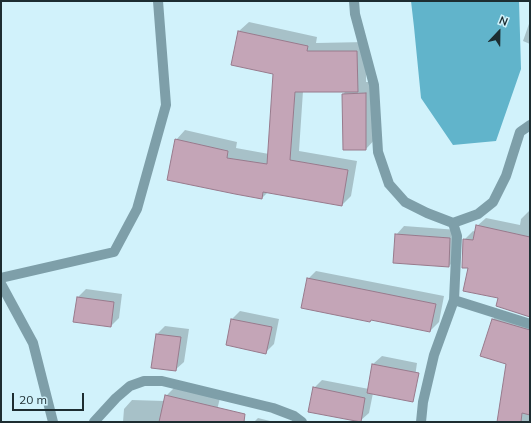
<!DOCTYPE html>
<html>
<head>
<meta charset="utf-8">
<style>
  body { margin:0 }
  #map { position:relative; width:531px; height:423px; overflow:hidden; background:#d1f2fb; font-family:Mulish,sans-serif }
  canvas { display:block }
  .frame { position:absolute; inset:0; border:2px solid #1d2d31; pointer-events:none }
  .north { position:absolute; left:479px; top:12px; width:40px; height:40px; -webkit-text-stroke:3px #d1f2fb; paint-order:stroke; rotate:22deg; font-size:11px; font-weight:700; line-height:16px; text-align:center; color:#1d2d31 }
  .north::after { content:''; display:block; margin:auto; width:14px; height:18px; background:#1d2d31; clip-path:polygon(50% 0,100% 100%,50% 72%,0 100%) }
  .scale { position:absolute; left:12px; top:393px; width:72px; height:18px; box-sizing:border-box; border:2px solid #1d2d31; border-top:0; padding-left:5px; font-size:12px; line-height:14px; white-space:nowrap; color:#1d2d31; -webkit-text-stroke:3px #d1f2fb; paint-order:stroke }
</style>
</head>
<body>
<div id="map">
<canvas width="531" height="423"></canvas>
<div class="frame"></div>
<div class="north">N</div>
<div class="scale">20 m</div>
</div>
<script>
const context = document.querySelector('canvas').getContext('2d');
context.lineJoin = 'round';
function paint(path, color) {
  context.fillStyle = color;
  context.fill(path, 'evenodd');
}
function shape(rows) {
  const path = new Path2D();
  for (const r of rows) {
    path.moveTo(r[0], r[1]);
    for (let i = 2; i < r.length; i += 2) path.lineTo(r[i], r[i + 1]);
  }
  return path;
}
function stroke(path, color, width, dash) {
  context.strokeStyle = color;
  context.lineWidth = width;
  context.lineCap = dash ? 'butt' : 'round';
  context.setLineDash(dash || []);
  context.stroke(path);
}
const water = shape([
  [411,1,519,1,521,69,496,141,453,145,421,98,414,27]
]);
const shadow = shape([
  [530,21,530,44,523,41],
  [249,22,317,37,316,43,366,42,366,82,377,82,377,137,366,149,344,149,343,94,346,91,303,91,299,151,357,161,351,196,342,205,268,192,262,198,176,140,185,130,237,142,236,148,269,154,274,74,239,31],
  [530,210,530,316,500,298,469,267,464,240,473,231,476,232,477,226,486,218,520,225,521,219],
  [404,226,458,230,457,258,449,266,396,235],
  [316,271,444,296,439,322,430,331,308,279],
  [86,289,122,294,119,318,111,326,77,298],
  [240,311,279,319,274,344,266,352,227,345,232,319],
  [501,311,530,320,530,422,498,422,507,364,493,319],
  [165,326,189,329,184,362,175,370,153,367,157,334],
  [382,356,417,363,413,391,373,393,369,413,360,421,314,388,322,380,369,389,373,364],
  [174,388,220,398,214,422,123,422,124,409,132,400,165,401,166,396],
  [258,418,274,422,254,422]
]);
const building = shape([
  [238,31,308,46,307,51,357,51,358,92,295,92,290,160,348,170,342,206,263,192,262,199,235,194,167,180,175,139,228,151,227,158,267,164,273,74,231,65,238,31],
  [366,93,366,150,343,150,342,94,366,93],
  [476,225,530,237,530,317,496,306,498,298,463,291,468,268,462,268,463,239,473,240,476,225],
  [395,234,450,238,449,267,393,263,395,234],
  [307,278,436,304,430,332,371,320,370,322,301,308,307,278],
  [77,297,114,302,111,327,73,322,77,297],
  [231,319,272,327,266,354,226,345,231,319],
  [492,319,530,330,530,415,522,413,521,422,497,422,506,364,480,356,492,319],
  [156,334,181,337,176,371,151,368,156,334],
  [372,364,419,373,413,402,367,393,372,364],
  [313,387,365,398,361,422,308,412,313,387],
  [165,395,245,414,244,422,159,422,165,395]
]);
const minor = shape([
  [354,1,355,14,374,85,378,152,389,184,405,202,427,213,453,223,478,214,493,202,506,176,520,132,530,125],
  [1,278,114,252,137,209,166,105,158,1],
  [1,284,33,343,53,422],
  [454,300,530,324],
  [94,422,116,398,130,386,144,381,162,381,273,408,294,416,302,422],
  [421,422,423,402,434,355,454,300,457,236,453,223]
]);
paint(water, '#61b4cb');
paint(shadow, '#0003');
paint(building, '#c4a5b7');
stroke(building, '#987a8c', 1);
stroke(minor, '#7e9fa9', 10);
</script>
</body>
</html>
